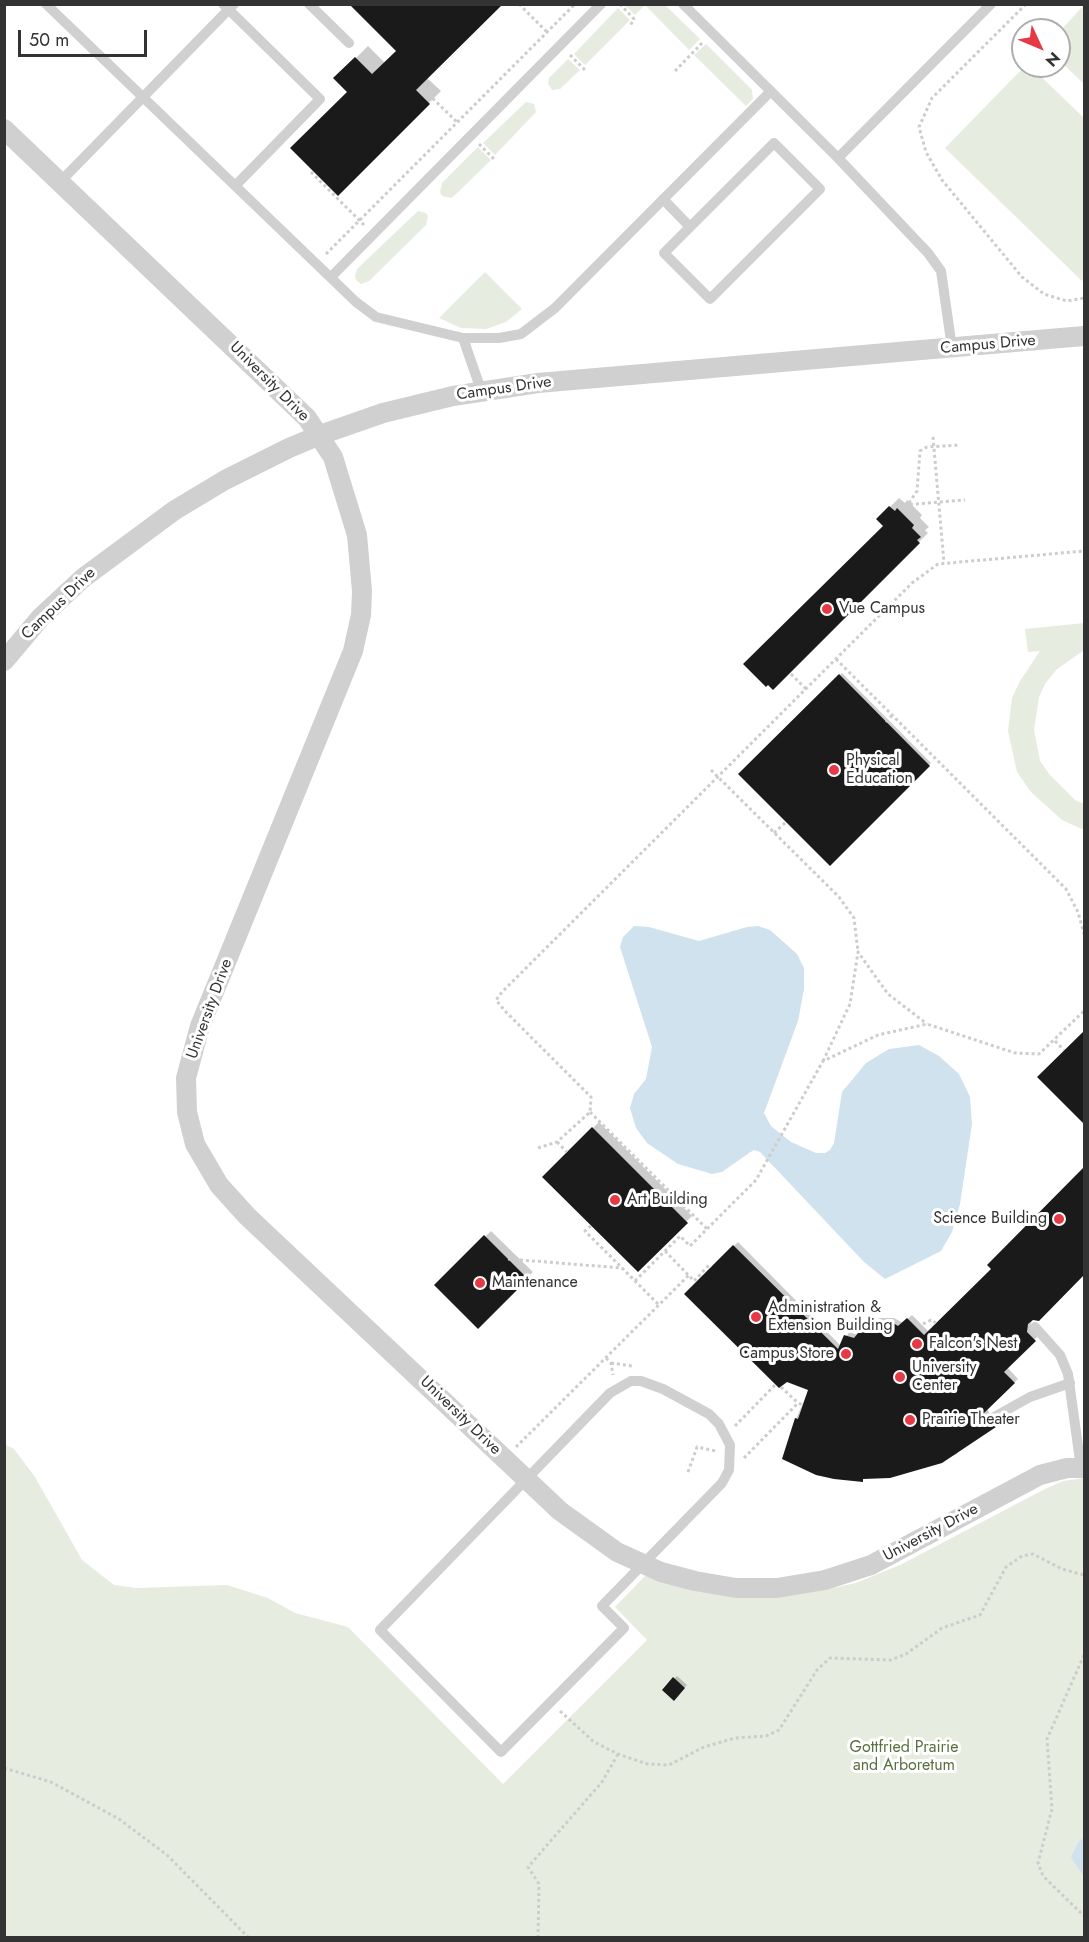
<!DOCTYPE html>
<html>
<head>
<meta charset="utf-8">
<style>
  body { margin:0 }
  #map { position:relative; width:1089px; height:1942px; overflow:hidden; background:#fff; font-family:Jost,sans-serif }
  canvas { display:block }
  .frame { position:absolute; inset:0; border:6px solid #333; pointer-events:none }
  .north { position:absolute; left:1011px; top:18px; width:60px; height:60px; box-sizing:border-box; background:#fff; border:2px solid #adadad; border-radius:50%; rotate:134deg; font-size:16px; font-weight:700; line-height:24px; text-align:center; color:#333 }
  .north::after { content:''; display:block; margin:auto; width:21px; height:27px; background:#e63946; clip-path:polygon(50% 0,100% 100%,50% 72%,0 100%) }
  .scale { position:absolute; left:18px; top:30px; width:129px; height:27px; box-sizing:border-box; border:3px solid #333; border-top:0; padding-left:8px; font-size:18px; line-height:21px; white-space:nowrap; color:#333; -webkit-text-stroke:4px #fff; paint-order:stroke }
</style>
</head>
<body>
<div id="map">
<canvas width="1089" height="1942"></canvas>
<div class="frame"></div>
<div class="north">N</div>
<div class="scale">50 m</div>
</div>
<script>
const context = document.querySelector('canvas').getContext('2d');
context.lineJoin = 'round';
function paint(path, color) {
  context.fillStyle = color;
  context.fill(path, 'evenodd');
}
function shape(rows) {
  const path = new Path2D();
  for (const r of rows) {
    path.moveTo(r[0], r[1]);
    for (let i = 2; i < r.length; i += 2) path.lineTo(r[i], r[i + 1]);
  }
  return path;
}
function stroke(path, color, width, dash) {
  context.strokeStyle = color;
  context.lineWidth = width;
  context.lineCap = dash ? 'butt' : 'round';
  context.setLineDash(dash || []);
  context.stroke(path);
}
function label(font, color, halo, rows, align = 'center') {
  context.font = font + ' Jost,sans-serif';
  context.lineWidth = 6;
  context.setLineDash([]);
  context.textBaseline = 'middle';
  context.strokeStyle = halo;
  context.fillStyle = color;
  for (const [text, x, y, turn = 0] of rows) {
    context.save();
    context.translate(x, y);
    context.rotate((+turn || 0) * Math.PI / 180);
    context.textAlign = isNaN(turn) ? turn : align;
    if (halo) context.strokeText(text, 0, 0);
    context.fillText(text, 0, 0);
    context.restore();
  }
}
const green = shape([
  [625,5,665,5,700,39,689,50,645,5,635,15],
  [1084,5,1084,84,1059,60,1059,32],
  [618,8,630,20,585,65,574,54],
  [706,44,752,90,753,99,746,106,694,55],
  [568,59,580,70,560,89,552,90,548,84,549,78],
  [1025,66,1030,66,1084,118,1084,278,1082,281,945,148],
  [526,102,534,104,536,112,495,155,483,143],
  [478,147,491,160,454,196,451,198,442,196,440,192,442,183],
  [418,211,426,213,428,216,426,225,369,281,361,284,357,281,355,277,357,269],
  [485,272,522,309,506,322,486,329,461,328,439,318],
  [1084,623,1084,650,1056,670,1045,684,1039,697,1034,730,1040,761,1050,775,1075,800,1084,804,1084,830,1062,820,1031,792,1017,772,1008,731,1012,698,1020,681,1040,651,1028,652,1025,629],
  [4,1444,14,1449,35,1477,82,1560,114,1585,136,1588,227,1585,268,1598,295,1613,348,1627,503,1784,647,1640,615,1607,647,1574,793,1595,828,1589,856,1583,902,1564,1043,1490,1063,1481,1084,1478,1084,1937,5,1937]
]);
const water = shape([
  [634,926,649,927,699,941,747,927,758,926,770,930,797,954,804,968,804,989,798,1021,764,1113,771,1126,791,1142,816,1153,825,1153,830,1150,834,1143,842,1092,866,1063,889,1049,919,1045,939,1056,959,1074,970,1097,972,1124,960,1204,952,1232,941,1251,885,1279,864,1262,760,1152,754,1150,749,1153,722,1172,712,1174,678,1164,647,1143,636,1128,630,1108,634,1094,646,1079,652,1047,620,947,623,937],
  [1084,1838,1084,1877,1071,1857,1079,1841]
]);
const shadow = shape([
  [368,46,385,63,398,51,441,91,338,194,349,92,336,78],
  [899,498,905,503,907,500,922,515,920,518,929,527,925,530,928,533,773,688,885,526,878,519],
  [842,673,931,763,830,864,740,774],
  [1084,1033,1084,1122,1039,1077],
  [599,1122,692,1216,638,1270,544,1177],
  [1084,1169,1084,1273,1038,1319,1032,1320,1030,1328,1038,1336,1007,1367,1018,1379,987,1408,991,1417,998,1423,960,1448,957,1454,924,1468,865,1477,862,1480,796,1419,809,1389,686,1294,738,1242,841,1346,849,1332,858,1335,867,1325,880,1318,894,1318,903,1323,912,1315,929,1332,993,1269,989,1265],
  [491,1231,533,1272,478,1327,436,1285],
  [677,1676,687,1685,674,1699,664,1690]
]);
const building = shape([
  [349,4,503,4,416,90,430,104,338,196,290,148,347,92,333,78,355,57,372,74,396,51],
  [889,506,895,511,897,508,914,525,912,528,921,537,917,540,920,543,773,690,768,685,766,687,743,664,883,526,876,519],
  [839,674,930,766,830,866,738,774],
  [1084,1031,1084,1124,1037,1077],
  [592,1127,688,1223,638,1272,542,1177],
  [1084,1167,1084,1275,1039,1321,1033,1320,1028,1324,1027,1332,1036,1341,1004,1372,1015,1383,984,1413,988,1421,996,1427,942,1463,890,1478,863,1479,863,1482,834,1479,816,1475,782,1459,795,1418,798,1419,808,1390,787,1382,779,1388,684,1294,733,1245,838,1349,844,1335,854,1338,862,1328,875,1321,890,1321,898,1326,907,1318,924,1335,991,1269,987,1265],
  [484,1235,528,1279,478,1329,434,1285],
  [673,1677,685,1688,674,1701,662,1690]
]);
const path = shape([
  [519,4,548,33],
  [620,4,634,19,630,26],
  [1026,4,932,98,919,127,926,152,942,180,1022,277,1044,294,1067,301,1084,298],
  [570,55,586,71],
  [675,71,702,43],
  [424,90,457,122],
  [479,144,496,161],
  [311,172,365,226],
  [326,254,575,4],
  [933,437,944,563],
  [909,503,917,491,920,451,927,447,960,445],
  [892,506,965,500],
  [836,659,1066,889,1078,912,1084,934],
  [791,674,806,689],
  [886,722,893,714],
  [711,770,839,897,854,918,858,952],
  [774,833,786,822],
  [1055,1041,1064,1050],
  [823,1061,850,1004,858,952,888,994,927,1024],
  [590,1112,707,1229],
  [557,1142,567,1152],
  [538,1148,557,1142,590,1112,591,1097,505,1011,496,1000,502,992,912,583,938,564,1084,551],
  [591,1226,585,1231,659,1305],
  [665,1251,694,1281,709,1265,711,1267],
  [508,1259,622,1268],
  [635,1281,680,1236,690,1246,756,1180,823,1061,878,1035,927,1024,1015,1053,1039,1054,1084,1011],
  [923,1324,931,1320,936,1323],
  [606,1358,611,1363,613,1375],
  [611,1363,632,1366],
  [781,1387,798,1403],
  [735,1426,775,1385],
  [516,1447,689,1275],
  [744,1458,798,1403,803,1405],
  [688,1472,697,1447,716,1451],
  [1084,1655,1047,1739,1052,1809,1038,1863,1043,1876,1084,1916],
  [560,1711,594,1742,618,1754,647,1764,669,1765,704,1747,735,1738,766,1736,779,1730,817,1670,830,1658,891,1660,906,1654,942,1628,980,1615,1006,1567,1022,1556,1033,1554,1062,1569,1084,1575],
  [4,1768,51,1782,119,1819,167,1855,249,1938],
  [538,1938,539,1884,528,1867,602,1782,618,1754]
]);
const service = shape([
  [46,4,356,302,376,317,463,338,499,338,521,334,555,308,771,91],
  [223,4,320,99,236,185],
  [309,4,349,43],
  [683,4,838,158,928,253,941,271,952,348],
  [774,143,820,189,710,299,664,253,774,143],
  [838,158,991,4],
  [60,182,234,4],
  [663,199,690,227],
  [331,277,601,4],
  [463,338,481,390],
  [1035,1327,1060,1355,1068,1374,1081,1468],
  [631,1381,641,1381,663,1389,709,1414,719,1424,730,1445,729,1470,722,1483,602,1606,624,1628,501,1752,380,1630,610,1393,631,1381],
  [994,1417,1030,1397,1070,1383]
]);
const minor = shape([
  [4,129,307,418,333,457,357,535,362,591,361,615,353,651,200,1026,186,1078,187,1112,195,1144,219,1185,247,1216,560,1511,617,1552,661,1572,695,1581,736,1588,777,1588,825,1580,871,1565,1040,1475,1067,1468,1084,1468],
  [4,661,41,617,83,578,175,510,225,480,289,448,320,435,383,413,453,396,538,383,1084,336]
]);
const markers = [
  [827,609,6,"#e63946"],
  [834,770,6,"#e63946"],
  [615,1200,6,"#e63946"],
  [1059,1219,6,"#e63946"],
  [480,1283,6,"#e63946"],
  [756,1317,6,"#e63946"],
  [917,1344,6,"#e63946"],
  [846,1354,6,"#e63946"],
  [900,1377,6,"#e63946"],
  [910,1420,6,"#e63946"]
];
const streetNames = [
  ["Campus Drive",988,345,-5],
  ["University Drive",269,382,45],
  ["Campus Drive",504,389,-8],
  ["Campus Drive",59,604,-44],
  ["University Drive",210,1009,-70],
  ["University Drive",460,1416,44],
  ["University Drive",931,1533,-28]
];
const poiNames = [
  ["Vue Campus",839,609],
  ["Physical",846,761],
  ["Education",846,779],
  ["Art Building",627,1200],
  ["Science Building",1047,1219,"right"],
  ["Maintenance",492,1283],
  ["Administration &",768,1308],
  ["Extension Building",768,1326],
  ["Falcon's Nest",929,1344],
  ["Campus Store",834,1354,"right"],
  ["University",912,1368],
  ["Center",912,1386],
  ["Prairie Theater",922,1420]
];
const parkNames = [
  ["Gottfried Prairie",904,1748],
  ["and Arboretum",904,1766]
];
paint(green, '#e6ecdf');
paint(water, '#cfe2ee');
paint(shadow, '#0003');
paint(building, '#1a1a1a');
stroke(path, '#cdcdcd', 3, [3, 3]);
stroke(service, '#d0d0d0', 10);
stroke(minor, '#d0d0d0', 20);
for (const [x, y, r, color] of markers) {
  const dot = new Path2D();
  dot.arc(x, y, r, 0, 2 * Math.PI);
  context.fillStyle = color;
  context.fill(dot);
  stroke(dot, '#fff', 2);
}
label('16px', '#333', '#fff', streetNames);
label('16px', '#333', '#fff', poiNames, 'left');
label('16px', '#56703f', '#fff', parkNames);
</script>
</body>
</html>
